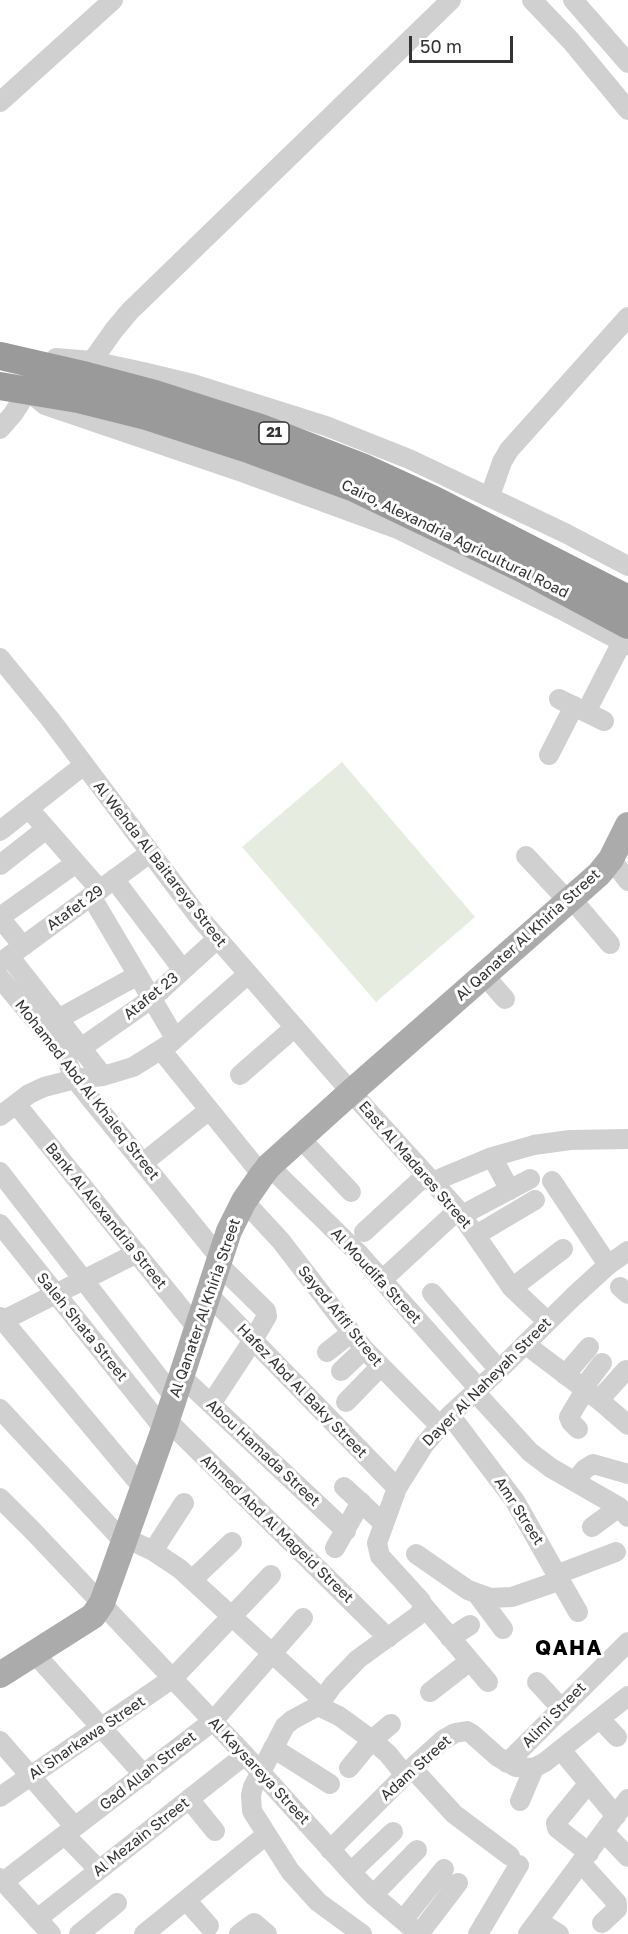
<!DOCTYPE html>
<html>
<head>
<meta charset="utf-8">
<style>
  body { margin:0 }
  #map { position:relative; width:628px; height:1934px; overflow:hidden; background:#fff; font-family:"Golos Text",sans-serif }
  canvas { display:block }
  .scale { position:absolute; left:409px; top:36px; width:104px; height:27px; box-sizing:border-box; border:3px solid #333; border-top:0; padding-left:8px; font-size:18px; line-height:21px; white-space:nowrap; color:#333; -webkit-text-stroke:4px #fff; paint-order:stroke }
</style>
</head>
<body>
<div id="map">
<canvas width="628" height="1934"></canvas>
<div class="scale">50 m</div>
</div>
<script>
const context = document.querySelector('canvas').getContext('2d');
context.lineJoin = 'round';
function paint(path, color) {
  context.fillStyle = color;
  context.fill(path, 'evenodd');
}
function shape(rows) {
  const path = new Path2D();
  for (const r of rows) {
    path.moveTo(r[0], r[1]);
    for (let i = 2; i < r.length; i += 2) path.lineTo(r[i], r[i + 1]);
  }
  return path;
}
function stroke(path, color, width, dash) {
  context.strokeStyle = color;
  context.lineWidth = width;
  context.lineCap = dash ? 'butt' : 'round';
  context.setLineDash(dash || []);
  context.stroke(path);
}
function label(font, color, halo, rows, align = 'center') {
  context.font = font + ' "Golos Text",sans-serif';
  context.lineWidth = 6;
  context.setLineDash([]);
  context.textBaseline = 'middle';
  context.strokeStyle = halo;
  context.fillStyle = color;
  for (const [text, x, y, turn = 0] of rows) {
    context.save();
    context.translate(x, y);
    context.rotate((+turn || 0) * Math.PI / 180);
    context.textAlign = isNaN(turn) ? turn : align;
    if (halo) context.strokeText(text, 0, 0);
    context.fillText(text, 0, 0);
    context.restore();
  }
}
const green = shape([
  [342,762,475,917,376,1002,242,847]
]);
const minor = shape([
  [532,0,571,41,628,110],
  [573,0,628,63],
  [0,102,113,0],
  [56,358,92,361,143,372,193,384,326,426,409,459,565,533,628,566],
  [92,361,114,330,130,311,451,0],
  [0,429,13,414,28,391,45,405,245,473,398,529,560,609,628,645],
  [490,496,502,462,509,450,628,317],
  [0,658,50,719,198,916,351,1092,458,1210,512,1288,547,1321],
  [559,699,604,721],
  [586,712,622,642],
  [549,755,574,706],
  [29,809,100,890],
  [0,831,84,765],
  [526,856,568,901],
  [611,859,628,881],
  [0,865,46,829],
  [114,879,183,970],
  [91,896,175,1038],
  [571,898,610,944],
  [0,917,76,863],
  [0,918,23,946],
  [9,956,103,1076],
  [0,963,150,853],
  [484,975,505,999],
  [0,978,60,1050,66,1059,75,1079,90,1098,220,1258],
  [58,1019,138,975],
  [81,1048,151,999,217,939],
  [161,1050,262,1175],
  [240,1075,295,1027],
  [16,1104,197,1328],
  [0,1116,29,1094,44,1087,75,1079,103,1076,133,1067,168,1045,248,974],
  [300,1138,351,1192],
  [492,1157,510,1190],
  [143,1163,209,1110],
  [269,1166,359,1254,479,1389],
  [0,1172,174,1397],
  [552,1181,608,1265],
  [432,1182,492,1157,534,1145,570,1140,628,1139],
  [244,1201,281,1241,364,1349,440,1426],
  [462,1215,530,1179],
  [0,1224,164,1429],
  [364,1232,426,1175],
  [476,1235,535,1200],
  [382,1280,458,1210],
  [620,1287,628,1294],
  [512,1288,563,1249],
  [432,1293,499,1370],
  [208,1294,397,1488],
  [0,1317,143,1488],
  [0,1322,137,1253],
  [525,1344,599,1400,628,1425],
  [327,1352,351,1333],
  [341,1371,364,1349],
  [565,1375,589,1347],
  [181,1376,346,1531],
  [583,1388,602,1363],
  [475,1392,530,1452,551,1468,619,1507,628,1517],
  [599,1400,626,1370],
  [346,1402,380,1367],
  [211,1404,253,1340,267,1316,266,1311,218,1264],
  [0,1409,124,1542],
  [450,1415,515,1501,578,1612],
  [167,1420,388,1638],
  [578,1429,571,1422,569,1417,585,1390],
  [575,1481,585,1469,593,1464,628,1474],
  [344,1487,383,1523],
  [0,1498,33,1531,245,1755,351,1872,373,1895,419,1934],
  [592,1527,619,1507],
  [126,1538,153,1551,180,1569,323,1700],
  [335,1548,361,1502],
  [153,1551,184,1503],
  [416,1554,468,1590,490,1598,512,1597,561,1580],
  [558,1574,616,1552],
  [192,1580,232,1542],
  [477,1594,503,1629],
  [422,1604,488,1682],
  [450,1638,470,1625],
  [35,1654,144,1775],
  [537,1682,561,1708],
  [430,1692,470,1661],
  [318,1706,339,1716,372,1740,388,1754,405,1775],
  [601,1720,617,1737],
  [0,1741,75,1827],
  [273,1748,330,1784],
  [561,1750,616,1816],
  [507,1763,628,1642],
  [349,1768,372,1740,391,1724],
  [412,1768,454,1814,510,1856],
  [588,1784,556,1823,557,1828,589,1853],
  [0,1797,173,1678,271,1575],
  [189,1799,215,1831],
  [520,1801,534,1768],
  [604,1832,628,1857],
  [65,1835,99,1870],
  [330,1850,412,1768,443,1740,455,1733,467,1731,472,1734,498,1757,516,1767,534,1768,545,1762,628,1696],
  [581,1863,617,1903,617,1909,602,1923],
  [351,1872,393,1832],
  [0,1878,51,1934],
  [3,1882,213,1721,303,1618],
  [373,1895,417,1850],
  [186,1900,209,1926],
  [37,1919,245,1755],
  [403,1920,444,1869],
  [538,1921,559,1934],
  [79,1934,117,1903],
  [144,1934,266,1835],
  [239,1934,254,1923,267,1934],
  [362,1934,318,1902,290,1871,252,1811,251,1795,253,1787,285,1726,292,1720,318,1706,333,1685,358,1659,416,1617,423,1610,421,1601,380,1556,377,1543,397,1488,424,1445,450,1415,499,1370,573,1297,608,1265,628,1251],
  [419,1934,458,1883],
  [478,1934,519,1865],
  [528,1934,628,1799]
]);
const major = shape([
  [0,1675,93,1616,102,1603,164,1429,229,1231,244,1201,262,1175,269,1166,351,1092,599,874,611,859,628,825]
]);
const highway = shape([
  [0,356,87,376,155,394,261,428,362,467,432,499,628,599],
  [0,386,78,399,146,416,251,450,352,487,523,569,628,625]
]);
const shields = [
  [274,433,30]
];
const shieldNames = [
  ["21",274,433]
];
const streetNames = [
  ["Cairo, Alexandria Agricultural Road",455,539,26],
  ["Al Wehda Al Baitareya Street",160,864,52],
  ["Atafet 29",75,908,-36],
  ["Al Qanater Al Khiria Street",528,935,-42],
  ["Atafet 23",151,996,-39],
  ["Mohamed Abd Al Khaleq Street",87,1090,52],
  ["East Al Madares Street",415,1165,49],
  ["Bank Al Alexandria Street",106,1216,51],
  ["Al Moudifa Street",376,1276,47],
  ["Al Qanater Al Khiria Street",205,1308,-71],
  ["Sayed Afifi Street",340,1316,51],
  ["Saleh Shata Street",82,1327,51],
  ["Dayer Al Naheyah Street",487,1382,-45],
  ["Hafez Abd Al Baky Street",302,1391,46],
  ["Abou Hamada Street",263,1453,43],
  ["Amr Street",519,1511,57],
  ["Ahmed Abd Al Mageid Street",277,1529,44],
  ["Alimi Street",554,1715,-46],
  ["Al Sharkawa Street",87,1738,-34],
  ["Adam Street",416,1768,-42],
  ["Gad Allah Street",148,1771,-38],
  ["Al Kaysareya Street",259,1771,47],
  ["Al Mezain Street",141,1837,-38]
];
const districtNames = [
  ["QAHA",569,1648]
];
paint(green, '#e6ecdf');
stroke(minor, '#d0d0d0', 20);
stroke(major, '#ababab', 26);
stroke(highway, '#9a9a9a', 28);
for (const [x, y, w] of shields) {
  const box = new Path2D();
  box.roundRect(x - w / 2, y - 11, w, 22, 4.5);
  context.fillStyle = '#fff';
  context.fill(box);
  stroke(box, '#333', 1.5);
}
label('bold 14px', '#333', null, shieldNames);
label('15px', '#333', '#fff', streetNames);
context.letterSpacing = '1.5px';
label('bold 21px', '#000', '#fff', districtNames);
context.letterSpacing = '0px';
</script>
</body>
</html>
